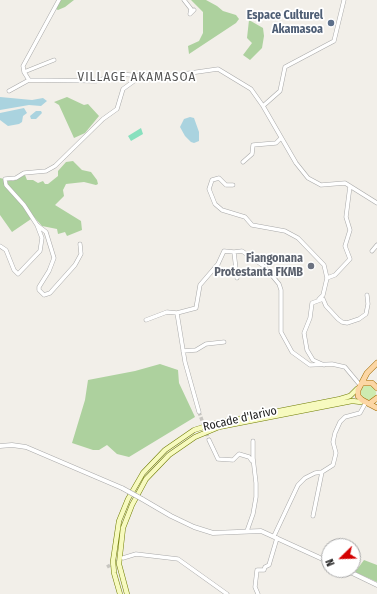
<!DOCTYPE html>
<html>
<head>
<meta charset="utf-8">
<style>
  body { margin:0 }
  #map { position:relative; width:377px; height:594px; overflow:hidden; background:#f2efe9; font-family:"Fira Sans Condensed",sans-serif }
  canvas { display:block }
  .north { position:absolute; left:321px; top:538px; width:40px; height:40px; box-sizing:border-box; background:#fff; border:1px solid #a7a7a7; border-radius:50%; rotate:247deg; font-size:11px; font-weight:700; line-height:16px; text-align:center; color:#222 }
  .north::after { content:''; display:block; margin:auto; width:14px; height:18px; background:#d40000; clip-path:polygon(50% 0,100% 100%,50% 72%,0 100%) }
</style>
</head>
<body>
<div id="map">
<canvas width="377" height="594"></canvas>
<div class="north">N</div>
</div>
<script>
const context = document.querySelector('canvas').getContext('2d');
context.lineJoin = 'round';
function paint(path, color) {
  context.fillStyle = color;
  context.fill(path, 'evenodd');
}
function shape(rows) {
  const path = new Path2D();
  for (const r of rows) {
    if (r.length === 3) {
      path.moveTo(r[0] + r[2], r[1]);
      path.arc(r[0], r[1], r[2], 0, 2 * Math.PI);
      continue;
    }
    path.moveTo(r[0], r[1]);
    for (let i = 2; i < r.length; i += 2) path.lineTo(r[i], r[i + 1]);
  }
  return path;
}
function stroke(path, color, width, dash) {
  context.strokeStyle = color;
  context.lineWidth = width;
  context.lineCap = dash ? 'butt' : 'round';
  context.setLineDash(dash || []);
  context.stroke(path);
}
function label(font, color, halo, rows, align = 'center') {
  context.font = font + ' "Fira Sans Condensed",sans-serif';
  context.lineWidth = 3.5;
  context.setLineDash([]);
  context.textBaseline = 'middle';
  context.strokeStyle = halo;
  context.fillStyle = color;
  for (const [text, x, y, turn = 0] of rows) {
    context.save();
    context.translate(x, y);
    context.rotate((+turn || 0) * Math.PI / 180);
    context.textAlign = isNaN(turn) ? turn : align;
    if (halo) context.strokeText(text, 0, 0);
    context.fillText(text, 0, 0);
    context.restore();
  }
}
const grass = shape([
  [368,393,8]
]);
const forest = shape([
  [61,0,74,0,65,7,58,10,56,9],
  [191,0,206,0,217,6,223,11,236,15,239,19,236,23,189,54,188,46,199,41,203,33,203,12],
  [249,20,263,28,264,36,262,48,250,60,243,55,252,43,247,38],
  [67,97,84,105,88,104,99,116,85,133,74,138,59,105,54,102],
  [73,161,82,170,91,172,97,180,98,184,96,185,84,182,66,184,63,190,64,196,55,205,81,221,82,230,67,236,65,232,58,234,57,229,42,226,34,217,12,232,0,215,0,178,13,181,25,175,27,180,33,180,38,183,43,181,45,184,48,184,58,176,58,171,66,162],
  [160,364,178,370,179,383,195,417,129,457,117,454,107,445,99,450,93,450,72,443,85,400,88,380,135,371],
  [364,560,377,565,377,582,355,572]
]);
const pitch = shape([
  [141,128,143,134,131,141,128,136]
]);
const water = shape([
  [0,97,32,100,43,98,47,101,41,106,29,105,0,110],
  [24,108,27,113,23,116,22,122,19,124,8,126,0,120,0,113],
  [36,111,41,111,42,113,36,119,31,119,30,116],
  [190,117,194,118,199,132,199,141,194,143,191,142,185,136,180,127,184,119]
]);
const minorTunnel = shape([
  [199,412,209,440],
  [107,567,121,559]
]);
const minor = shape([
  [184,0,191,9,190,14,194,10],
  [24,72,54,60],
  [29,80,24,72,23,66,59,0],
  [9,91,29,80,96,81,120,74,141,76,176,75,218,69,251,89,263,106,296,163,308,178,321,185,345,183,377,203],
  [263,106,280,91,285,67,334,41,344,0],
  [243,162,252,154,253,145,276,143,281,138],
  [233,185,226,185,219,178,212,180,209,189,215,204,222,210,245,217,252,225,285,231,298,238,324,265,327,278,335,275,350,259,345,246,350,230,346,217,350,186],
  [37,225,46,232,54,258,49,271,39,287,39,290,44,295,50,293,75,265,81,254,80,244],
  [0,246,6,250,14,270,18,274,40,251,42,238,37,225,24,205,6,185,5,179,16,178,24,173,46,171,55,166,103,119,117,109,123,89,141,76],
  [372,251,377,245],
  [237,278,234,252,242,251,265,267,279,284,281,290,281,332,292,352,310,365,332,364,345,367,360,385],
  [319,299,323,295,327,278],
  [146,320,167,312,177,313],
  [183,351,196,350,206,344,224,342],
  [324,365,313,360,307,350,304,333,310,318,312,303,323,299,326,306,338,319,342,322,347,323,359,319,366,314,368,304,367,295],
  [199,412,185,362,177,313,196,308,200,285,218,264,224,251,234,252],
  [209,440,218,459,233,460,239,454,249,457,252,461],
  [313,516,322,472,333,465,336,453,333,442,335,433,340,422,345,417,360,413,365,404],
  [247,531,253,514,256,497,256,483,253,458,253,441],
  [274,536,298,485,305,478,315,473,322,472],
  [123,558,136,554,178,559,227,594],
  [258,594,255,587,257,570,264,570,265,567,269,565,277,538]
]);
const tertiary = shape([
  [0,446,12,445,26,447,122,488],
  [142,499,171,516,194,527,213,533,261,531,329,562],
  [346,570,377,585]
]);
const secondary = shape([
  [120,594,114,573,113,561,119,521,128,499,143,473,165,450,194,430,213,424,340,399,350,396,357,389],
  [127,594,119,564,123,528,132,505,146,479,169,455,195,437,219,427,352,401,361,402]
]);
const primary = shape([
  [377,363,367,373,358,390,358,396,362,400,377,408],
  [362,383,372,383,377,388],
  [369,404,377,398]
]);
const tertiaryBridge = shape([
  [122,488,142,499]
]);
const markers = [
  [331,23,4,"#5c6f8a"],
  [311,266,4,"#6b7280"]
];
const serviceNames = [
  ["Espace Culturel",323,16],
  ["Akamasoa",323,30]
];
const worshipNames = [
  ["Fiangonana",303,259],
  ["Protestanta FKMB",303,273]
];
const streetNames = [
  ["Rocade d'Iarivo",240,419,-13]
];
const neighbourhoodNames = [
  ["VILLAGE AKAMASOA",137,77]
];
paint(grass, '#cdebb0');
paint(forest, '#add19e');
paint(pitch, '#88e0be');
paint(water, '#aad3df');
stroke(minorTunnel, '#c8c6c1', 3.5, [3.5, 2]);
stroke(minor, '#a9a9a9', 4.5);
stroke(tertiary, '#a9a9a9', 5);
stroke(secondary, '#707d05', 5.5);
stroke(primary, '#a06b00', 6);
stroke(minor, '#fff', 3.5);
stroke(tertiary, '#fff', 4);
stroke(secondary, '#f7fabf', 4.5);
stroke(primary, '#fcd6a4', 5);
stroke(tertiaryBridge, '#a9a9a9', 5, []);
stroke(tertiaryBridge, '#fff', 4);
for (const [x, y, r, color] of markers) {
  const dot = new Path2D();
  dot.arc(x, y, r, 0, 2 * Math.PI);
  context.fillStyle = color;
  context.fill(dot);
  stroke(dot, '#fff', 1.5);
}
label('bold 12px', '#4e5e75', '#fff', serviceNames, 'right');
label('bold 12px', '#5b616d', '#fff', worshipNames, 'right');
label('12px', '#222', '#fff', streetNames);
context.letterSpacing = '1px';
label('13px', '#555', '#fff', neighbourhoodNames);
context.letterSpacing = '0px';
</script>
</body>
</html>
